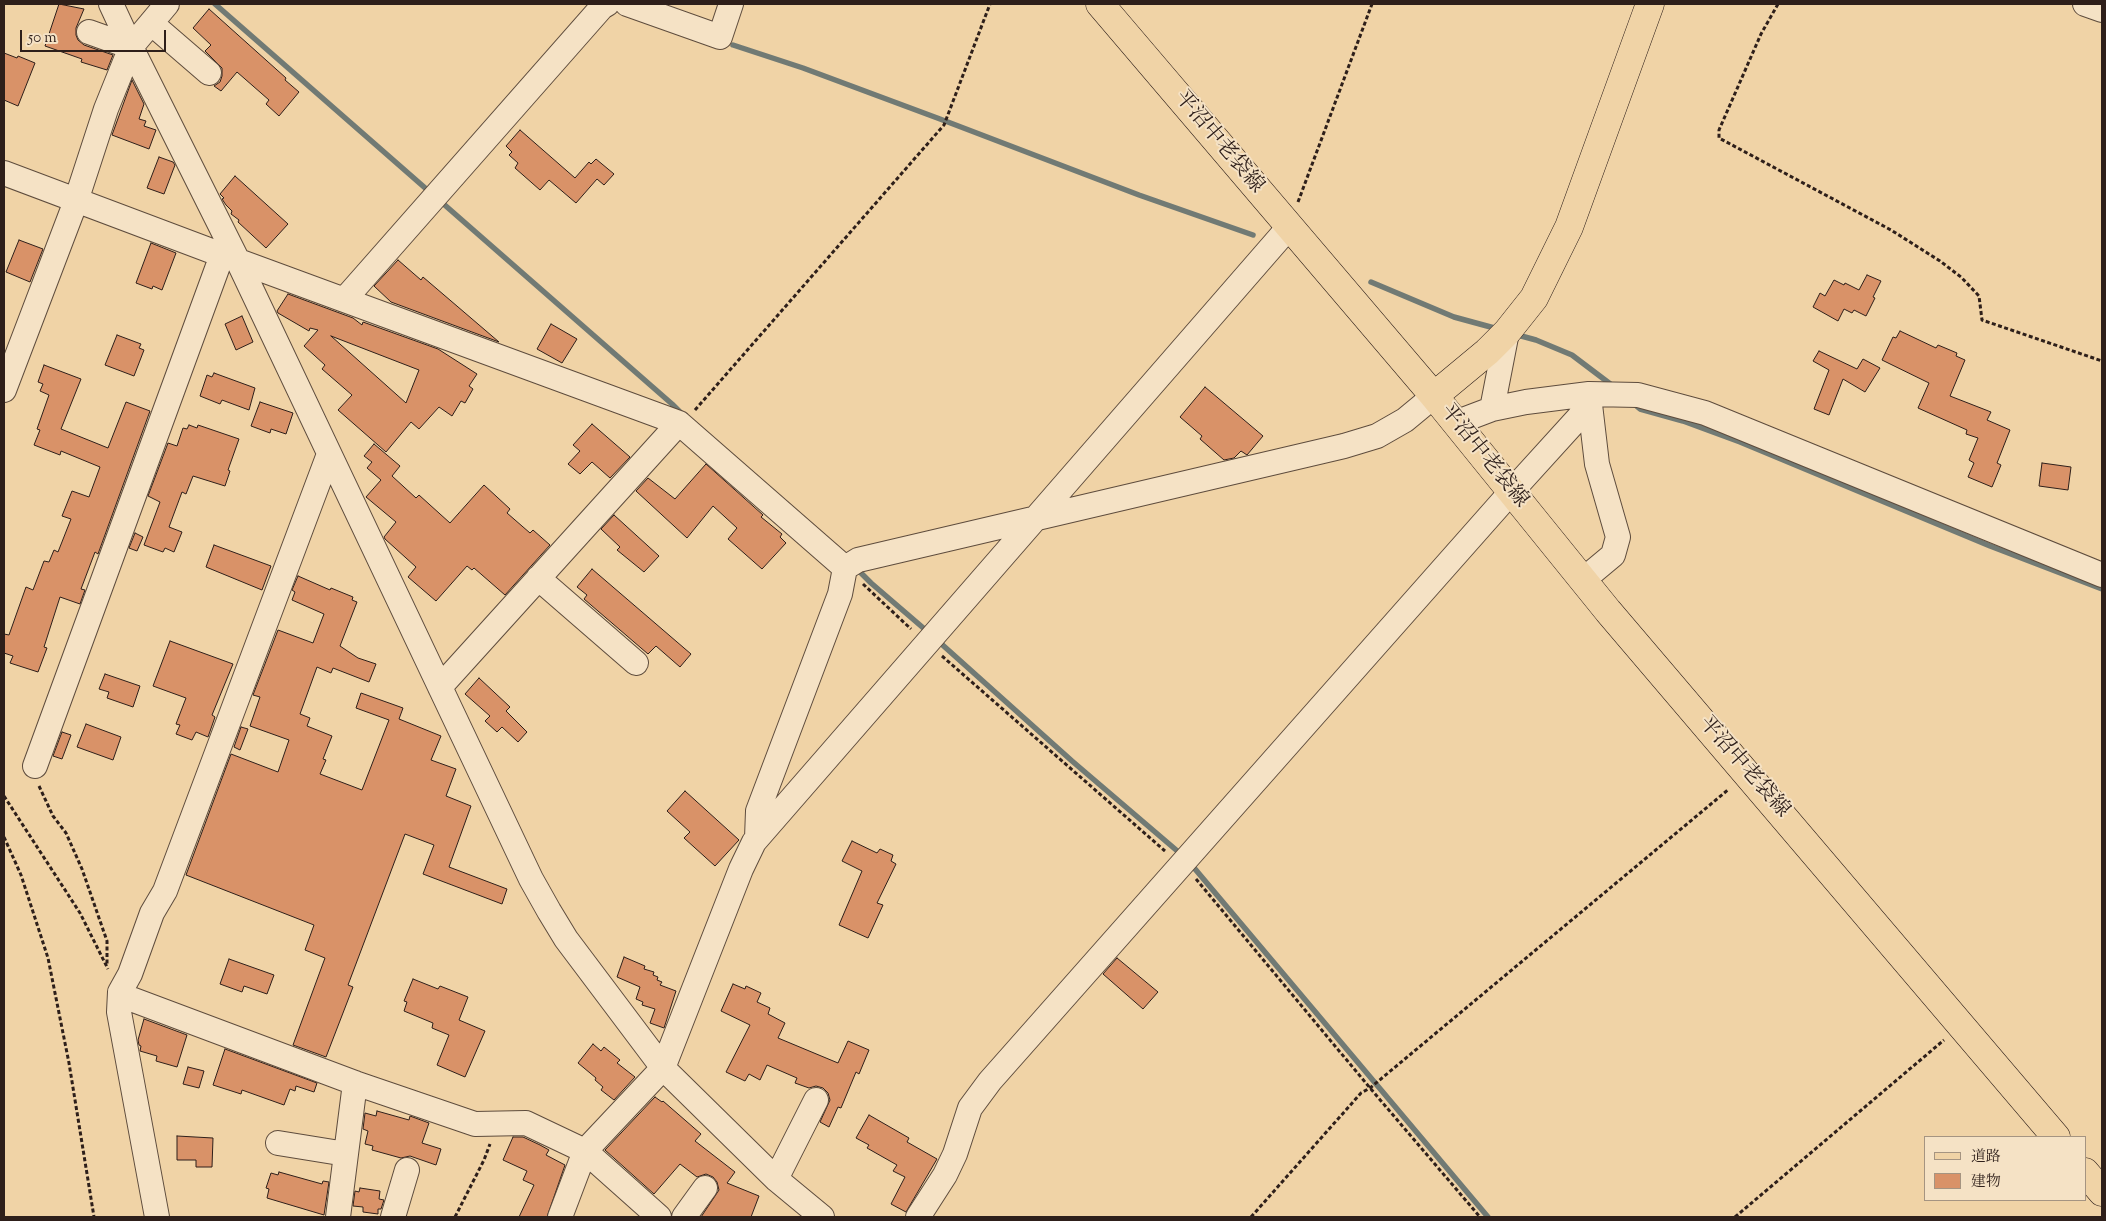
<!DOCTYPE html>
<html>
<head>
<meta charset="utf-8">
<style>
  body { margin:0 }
  #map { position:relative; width:2106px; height:1221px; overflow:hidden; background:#f0d3a6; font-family:"Sorts Mill Goudy","Noto Serif JP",serif }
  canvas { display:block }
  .frame { position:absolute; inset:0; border:5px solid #2e1f1a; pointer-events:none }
  .legend { position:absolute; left:1924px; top:1136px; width:162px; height:65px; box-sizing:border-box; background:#f5e2c5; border:1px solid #a59481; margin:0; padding:6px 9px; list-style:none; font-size:15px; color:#2e1f1a }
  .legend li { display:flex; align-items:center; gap:10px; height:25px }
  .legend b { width:25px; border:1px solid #a59481 }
  .scale { position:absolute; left:20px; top:30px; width:146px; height:22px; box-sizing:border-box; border:2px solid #2e1f1a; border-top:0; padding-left:6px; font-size:15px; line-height:18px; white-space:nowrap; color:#2e1f1a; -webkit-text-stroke:4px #f5e2c5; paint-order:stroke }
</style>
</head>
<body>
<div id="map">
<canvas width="2106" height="1221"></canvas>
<div class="frame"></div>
<ul class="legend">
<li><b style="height:6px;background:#f0d3a6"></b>道路</li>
<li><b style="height:14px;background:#d99268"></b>建物</li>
</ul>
<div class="scale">50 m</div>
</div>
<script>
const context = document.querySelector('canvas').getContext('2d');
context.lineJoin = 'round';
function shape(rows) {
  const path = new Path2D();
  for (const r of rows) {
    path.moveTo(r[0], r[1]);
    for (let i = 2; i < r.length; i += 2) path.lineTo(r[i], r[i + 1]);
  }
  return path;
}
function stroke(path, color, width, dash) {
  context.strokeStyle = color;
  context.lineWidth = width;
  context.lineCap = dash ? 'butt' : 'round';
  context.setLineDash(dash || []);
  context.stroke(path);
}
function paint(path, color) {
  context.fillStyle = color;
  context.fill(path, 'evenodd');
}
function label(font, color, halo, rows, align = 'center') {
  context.font = font + ' "Sorts Mill Goudy","Noto Serif JP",serif';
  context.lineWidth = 4;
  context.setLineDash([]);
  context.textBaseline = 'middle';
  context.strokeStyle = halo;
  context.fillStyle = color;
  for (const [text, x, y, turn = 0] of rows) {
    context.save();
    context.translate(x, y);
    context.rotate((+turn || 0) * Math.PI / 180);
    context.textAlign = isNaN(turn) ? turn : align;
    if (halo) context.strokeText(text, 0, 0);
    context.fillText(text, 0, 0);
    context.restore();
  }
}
const stream = shape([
  [215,4,432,194],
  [733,45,803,68,940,119,1139,195,1253,235],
  [439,200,672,404,683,415],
  [1371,282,1454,317,1498,329],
  [1514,334,1536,340,1572,355,1613,386],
  [1633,403,1640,409,1683,421,1740,442,1990,546,2102,589],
  [857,569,871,583,928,632],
  [937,640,1072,761,1182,855],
  [1190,863,1488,1217]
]);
const building = shape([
  [59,4,84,9,76,28,76,35,78,40,84,45,113,55,107,70,81,62,82,59,45,46,59,4],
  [209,9,286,78,285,80,299,92,279,116,266,104,269,100,237,72,221,91,214,86,220,82,222,76,222,68,205,51,211,45,193,28,209,9],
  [4,53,17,58,18,56,35,63,18,106,4,100,4,53],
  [132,80,144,104,139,119,146,121,144,126,156,130,149,149,112,135,132,80],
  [520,130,575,178,589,162,591,164,596,159,614,174,604,185,597,179,576,203,549,180,540,190,515,168,518,163,509,155,512,152,506,146,520,130],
  [159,157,173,162,175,165,164,194,147,188,159,157],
  [235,176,288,224,266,248,238,222,239,220,231,214,232,211,226,205,222,199,224,198,220,194,235,176],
  [19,240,43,249,30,282,6,272,19,240],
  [151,243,176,253,162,290,153,286,152,289,136,283,151,243],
  [398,260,421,280,423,277,499,342,391,302,374,286,398,260],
  [1867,275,1881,281,1873,297,1875,298,1866,316,1854,310,1852,313,1844,309,1838,321,1813,307,1820,293,1825,296,1834,280,1844,285,1845,283,1859,290,1867,275],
  [288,294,353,318,362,325,363,322,438,349,477,374,469,386,473,389,465,403,461,401,452,416,439,407,419,429,411,422,386,452,338,410,352,395,322,369,325,365,304,346,318,330,310,328,309,331,278,313,277,311,288,294],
  [331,336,419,370,406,403,331,336],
  [242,316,253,342,236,350,225,324,242,316],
  [551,324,577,339,562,363,537,349,551,324],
  [1900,331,1936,348,1938,345,1957,353,1956,356,1965,360,1950,396,1991,412,1987,420,2010,430,1997,463,2001,465,1992,487,1968,477,1974,463,1969,460,1978,438,1966,434,1967,430,1918,408,1929,383,1882,360,1893,337,1896,338,1900,331],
  [117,335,141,344,139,348,144,350,134,376,105,365,117,335],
  [1819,351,1857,369,1863,359,1880,368,1865,392,1843,379,1829,415,1814,409,1829,370,1813,361,1819,351],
  [44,365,81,379,61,429,108,448,126,402,150,411,98,554,95,552,81,589,85,590,80,604,60,597,44,647,47,648,38,672,10,663,13,656,4,653,4,634,9,635,26,587,33,590,44,561,49,562,54,550,58,552,71,519,62,516,72,491,89,497,100,467,61,451,60,455,34,445,40,430,37,429,49,395,40,391,43,384,38,382,44,365],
  [214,373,255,388,249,410,222,400,220,404,200,396,207,375,212,377,214,373],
  [1205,387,1263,436,1247,455,1241,451,1234,458,1224,460,1200,439,1202,436,1180,417,1205,387],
  [260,402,293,413,286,434,271,429,270,433,251,426,260,402],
  [592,424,630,457,610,478,592,462,580,474,568,464,580,451,573,445,592,424],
  [189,425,197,428,198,425,239,439,228,470,230,471,225,486,193,476,186,494,182,492,169,527,182,532,174,552,165,548,163,552,144,545,160,502,148,496,168,443,177,446,183,428,187,429,189,425],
  [374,444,400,466,392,476,416,498,419,495,450,523,484,485,510,509,507,513,530,533,533,530,550,545,505,595,474,568,472,570,467,566,436,601,408,577,416,567,385,539,384,537,396,522,366,497,381,480,367,468,372,462,364,456,374,444],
  [2042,463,2071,467,2068,490,2039,486,2042,463],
  [706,464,763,515,761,517,782,534,780,537,786,543,762,569,728,539,737,528,713,506,687,538,636,491,648,478,675,499,706,464],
  [614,515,659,556,644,572,617,550,620,547,601,529,614,515],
  [135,533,143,537,137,551,129,548,135,533],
  [214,545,271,566,262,590,206,567,214,545],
  [592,569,691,654,680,667,656,646,648,654,584,599,587,595,577,587,592,569],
  [298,576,330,590,331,588,353,597,352,600,357,602,340,646,358,658,376,664,369,682,333,668,331,673,317,667,300,714,310,718,307,726,332,736,323,759,326,760,320,774,362,790,389,720,356,708,361,693,403,708,399,719,441,736,431,760,456,769,446,796,471,806,449,867,507,889,502,904,423,874,434,845,405,834,348,985,353,987,326,1057,293,1045,325,958,305,950,314,925,186,875,231,754,278,772,289,740,250,726,260,697,253,695,278,630,313,643,324,614,292,600,295,592,292,590,298,576],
  [170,641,233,664,212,715,215,717,208,737,196,732,192,740,176,734,180,725,176,724,186,698,153,686,170,641],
  [105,674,140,686,133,707,107,698,109,692,99,689,105,674],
  [479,678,510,707,506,711,527,732,518,742,502,727,497,732,485,721,490,716,465,694,479,678],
  [86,724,121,737,113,760,77,747,86,724],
  [241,727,248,729,240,750,234,747,241,727],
  [62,732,71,735,62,759,53,756,62,732],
  [685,791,739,840,715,866,684,838,690,832,667,811,685,791],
  [852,841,877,853,880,849,893,855,891,861,896,864,877,903,883,905,868,938,839,925,862,871,842,861,852,841],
  [624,957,645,966,644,969,654,972,653,975,658,977,657,980,662,982,660,985,676,991,664,1028,650,1023,655,1009,642,1005,643,1002,636,999,640,987,617,977,624,957],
  [1117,958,1158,992,1143,1009,1103,974,1117,958],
  [229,959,274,975,267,994,244,986,242,992,220,984,229,959],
  [413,979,438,989,440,986,468,997,459,1020,485,1031,465,1077,437,1065,449,1035,432,1028,433,1023,404,1011,407,1002,404,1001,413,979],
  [733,984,745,989,746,986,761,993,757,1002,770,1008,768,1014,785,1023,778,1038,838,1063,848,1041,869,1050,859,1074,856,1072,841,1108,838,1107,829,1127,820,1122,830,1100,828,1093,823,1088,816,1086,809,1088,795,1083,797,1078,767,1065,760,1080,749,1074,745,1081,726,1072,750,1025,721,1011,733,984],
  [144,1019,187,1035,177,1067,156,1061,157,1056,140,1051,141,1046,139,1045,138,1040,144,1019],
  [593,1044,601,1051,604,1047,620,1060,617,1063,635,1077,614,1100,601,1090,603,1087,595,1080,596,1078,578,1063,593,1044],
  [225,1049,317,1083,314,1092,296,1086,295,1091,290,1089,284,1105,242,1090,241,1094,213,1085,225,1049],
  [188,1067,204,1071,199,1088,183,1084,188,1067],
  [655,1097,662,1102,663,1101,701,1134,695,1141,735,1172,727,1183,759,1196,751,1217,701,1217,719,1190,717,1182,713,1177,706,1174,697,1177,680,1164,654,1194,605,1150,655,1097],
  [377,1111,409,1120,410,1116,429,1123,422,1143,441,1149,436,1165,410,1156,401,1158,372,1150,373,1146,365,1144,368,1131,363,1129,365,1113,376,1116,377,1111],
  [869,1115,909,1138,907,1142,937,1159,906,1212,891,1204,905,1177,893,1171,897,1165,867,1148,869,1145,856,1138,869,1115],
  [177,1136,213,1138,212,1167,196,1167,196,1160,177,1160,177,1136],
  [513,1137,523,1137,540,1145,549,1150,546,1155,565,1165,547,1217,519,1217,534,1185,523,1180,527,1171,503,1160,513,1137],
  [279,1172,322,1184,323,1181,329,1182,324,1215,267,1198,269,1189,266,1188,271,1173,278,1175,279,1172],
  [360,1188,380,1191,379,1199,384,1200,381,1209,378,1209,378,1214,363,1212,363,1207,353,1206,355,1191,359,1192,360,1188]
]);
const path = shape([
  [1778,4,1761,34,1719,130,1719,138,1891,230,1940,261,1961,277,1979,296,1982,320,2102,361],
  [1298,202,1372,4],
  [695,410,944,125,990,4],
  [863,584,911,629],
  [942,656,1165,851],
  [39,786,53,816,66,833,82,869,107,941,107,965],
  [4,796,80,913,108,969],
  [4,837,21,875,48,958,69,1063,94,1217],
  [1196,879,1370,1088,1480,1217],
  [455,1217,484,1160,490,1144],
  [1251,1217,1361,1093,1370,1088,1729,789],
  [1735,1217,1944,1040]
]);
const minor = shape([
  [111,4,131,47,238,261,531,879,549,911,566,939,663,1068,776,1179,822,1217],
  [627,4,720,37,731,4],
  [2085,4,2102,10],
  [151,23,209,73],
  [89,32,131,47],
  [4,173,222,255,679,423,440,687],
  [344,300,602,7,607,4],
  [4,390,76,201,106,109,131,47,167,4],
  [1492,409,1507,332],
  [679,423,845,568],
  [1455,423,1492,409,1526,402,1589,394,1638,395,1705,413,2102,575],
  [538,578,636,663],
  [1583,580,1613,555,1618,537,1597,464,1589,396],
  [35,766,222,255],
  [757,838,758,811,840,594,845,568,858,560,1344,446,1377,436,1405,420,1434,396],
  [120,992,131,999,355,1083,475,1124,526,1123,585,1151,659,1217],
  [278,1143,346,1154],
  [776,1179,816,1100],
  [157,1217,119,1012,120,992,130,974,152,913,165,891,329,454],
  [338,1217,355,1083],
  [393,1217,407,1170],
  [560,1217,585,1151,663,1068,741,869,754,842,1289,227],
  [684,1217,705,1188],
  [918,1217,945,1175,955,1154,970,1108,990,1081,1511,492,1590,405]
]);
const major = shape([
  [1100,4,1434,396,1608,611,2056,1137],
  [1434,396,1487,352,1507,332,1534,298,1569,227,1650,4],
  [2085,1172,2102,1192]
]);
const streetNames = [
  ["平沼中老袋線",1218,143,50],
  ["平沼中老袋線",1483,457,51],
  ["平沼中老袋線",1743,768,49]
];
stroke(stream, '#717a74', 5.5);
paint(building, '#d99268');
stroke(building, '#2e1f1a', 1);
stroke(minor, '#5e4c3d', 26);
stroke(major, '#2e1f1a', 29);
stroke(path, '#2e1f1a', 3, [4, 2.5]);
stroke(minor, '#f5e2c5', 24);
stroke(major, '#f0d3a6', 28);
label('21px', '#2e1f1a', '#f5e2c5', streetNames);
</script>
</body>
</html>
